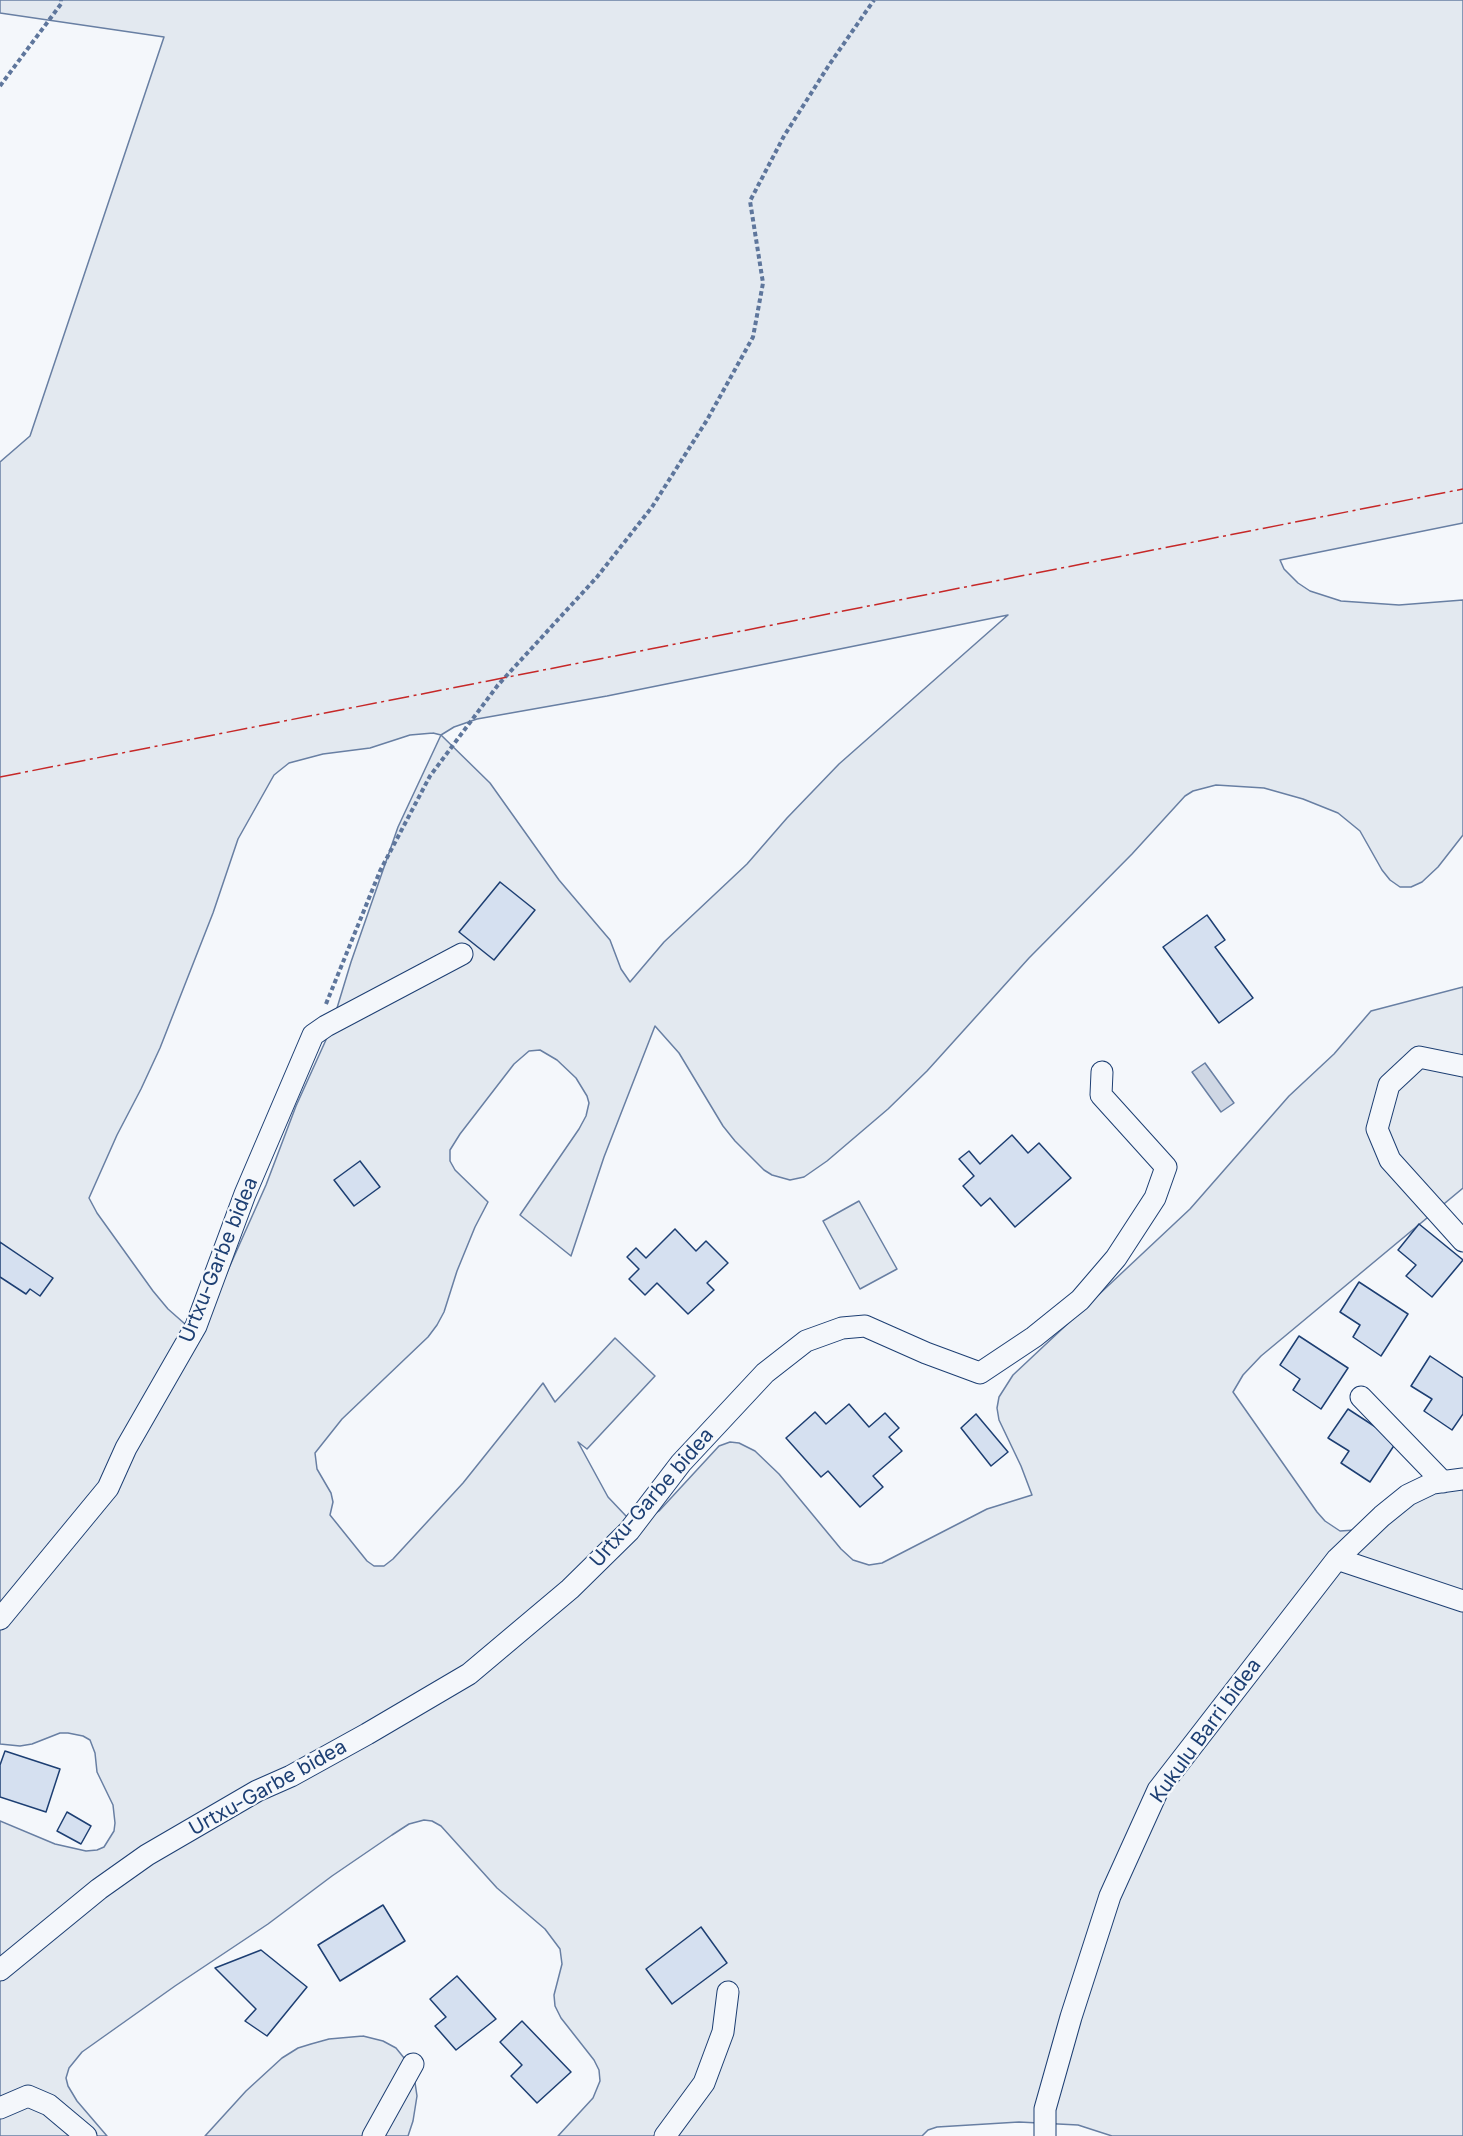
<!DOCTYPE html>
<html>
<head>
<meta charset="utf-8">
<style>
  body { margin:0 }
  canvas { display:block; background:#f4f7fb }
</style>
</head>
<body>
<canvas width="1463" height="2136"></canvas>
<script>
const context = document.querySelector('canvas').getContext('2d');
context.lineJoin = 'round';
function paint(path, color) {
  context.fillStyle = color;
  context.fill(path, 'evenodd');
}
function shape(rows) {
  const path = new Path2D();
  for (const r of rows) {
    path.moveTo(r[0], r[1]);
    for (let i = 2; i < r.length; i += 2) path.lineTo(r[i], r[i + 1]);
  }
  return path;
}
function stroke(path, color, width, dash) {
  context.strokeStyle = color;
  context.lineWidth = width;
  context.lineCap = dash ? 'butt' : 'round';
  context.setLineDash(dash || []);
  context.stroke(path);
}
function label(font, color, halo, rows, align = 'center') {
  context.font = font + ' Inter,sans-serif';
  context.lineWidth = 4.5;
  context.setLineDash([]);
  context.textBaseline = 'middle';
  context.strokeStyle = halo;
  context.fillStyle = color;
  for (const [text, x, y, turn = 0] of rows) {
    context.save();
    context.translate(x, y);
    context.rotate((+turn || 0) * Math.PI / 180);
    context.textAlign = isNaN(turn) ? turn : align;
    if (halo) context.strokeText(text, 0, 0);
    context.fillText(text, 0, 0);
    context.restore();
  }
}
const green = shape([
  [0,0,1463,0,1463,523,1280,560,1284,569,1298,583,1310,591,1341,601,1399,605,1463,600,1463,835,1438,867,1422,882,1411,887,1400,887,1390,880,1382,870,1360,831,1338,813,1303,799,1264,788,1216,785,1193,791,1185,796,1132,854,1029,958,927,1071,888,1109,827,1161,804,1177,790,1180,772,1175,764,1170,735,1141,723,1126,679,1053,655,1026,604,1157,571,1256,520,1215,579,1129,586,1116,589,1103,587,1096,576,1078,557,1060,540,1050,529,1051,514,1064,460,1134,450,1150,450,1161,455,1170,488,1202,475,1227,457,1271,444,1312,437,1325,428,1337,342,1419,315,1453,317,1469,331,1493,333,1502,330,1515,367,1561,374,1566,384,1566,393,1559,463,1483,543,1383,555,1402,615,1338,655,1376,587,1449,578,1442,608,1497,626,1516,635,1519,647,1519,659,1511,719,1446,730,1442,739,1443,755,1451,779,1474,841,1549,853,1560,869,1565,882,1563,987,1509,1032,1495,1021,1466,999,1420,997,1408,999,1397,1013,1375,1190,1209,1289,1096,1334,1054,1371,1011,1463,987,1463,1188,1261,1356,1243,1375,1233,1392,1317,1512,1325,1521,1340,1531,1355,1530,1463,1471,1463,2136,1112,2136,1078,2125,1019,2122,937,2127,928,2130,922,2136,558,2136,593,2098,600,2081,599,2070,594,2060,561,2018,555,2006,554,1995,562,1964,560,1949,545,1929,497,1888,441,1826,432,1821,424,1820,409,1824,392,1835,332,1876,268,1924,175,1986,82,2052,69,2068,66,2078,68,2086,77,2101,107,2136,0,2136,0,1821,55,1844,86,1851,97,1850,104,1847,114,1831,115,1823,113,1805,97,1772,95,1753,90,1740,83,1736,68,1733,60,1733,32,1744,20,1746,0,1744,0,462,30,436,164,37,0,13,0,0],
  [1008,615,839,764,787,818,747,864,664,942,630,982,621,969,610,940,559,880,490,783,441,735,454,727,477,719,607,696,1008,615],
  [433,733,441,735,398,827,351,962,330,1031,296,1106,266,1185,212,1306,185,1324,168,1309,153,1291,97,1213,89,1198,117,1135,141,1089,160,1048,213,913,238,839,274,775,289,763,323,754,370,748,410,735,433,733],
  [859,1201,897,1269,860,1289,823,1221,859,1201],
  [363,2036,383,2041,396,2048,413,2069,417,2096,413,2121,408,2136,205,2136,246,2091,282,2058,298,2048,311,2044,329,2039,363,2036]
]);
const water = shape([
  [1205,1063,1234,1103,1221,1112,1192,1072,1205,1063]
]);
const building = shape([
  [500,882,535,910,494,960,459,932,500,882],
  [1207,915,1225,940,1215,947,1253,998,1219,1023,1163,947,1207,915],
  [1012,1135,1028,1153,1039,1143,1071,1178,1015,1227,990,1198,981,1206,963,1186,974,1176,959,1159,969,1151,980,1164,1012,1135],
  [360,1161,380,1187,354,1206,334,1180,360,1161],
  [1419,1224,1463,1260,1432,1297,1406,1276,1416,1265,1398,1250,1419,1224],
  [675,1229,696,1251,706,1241,728,1263,707,1283,714,1290,688,1314,657,1283,645,1295,629,1279,639,1269,627,1257,636,1248,646,1258,675,1229],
  [0,1242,53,1278,40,1296,30,1289,26,1294,0,1277,0,1242],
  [1359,1282,1408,1314,1381,1356,1353,1337,1360,1325,1340,1312,1359,1282],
  [1299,1336,1348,1368,1321,1409,1293,1390,1300,1379,1280,1365,1299,1336],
  [1430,1356,1463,1378,1463,1414,1452,1430,1424,1411,1432,1399,1411,1386,1430,1356],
  [849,1404,869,1427,885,1413,899,1428,889,1437,902,1451,873,1476,883,1487,860,1507,828,1471,821,1477,786,1438,815,1412,826,1424,849,1404],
  [1348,1409,1397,1441,1370,1482,1341,1463,1349,1451,1328,1438,1348,1409],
  [976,1414,1008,1452,991,1466,961,1428,976,1414],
  [5,1751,60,1769,46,1812,0,1797,0,1765,5,1751],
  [67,1812,91,1826,81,1844,57,1831,67,1812],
  [383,1905,405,1941,340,1981,318,1945,383,1905],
  [701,1927,727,1963,672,2004,646,1969,701,1927],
  [261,1950,307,1987,267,2036,245,2021,256,2009,215,1968,261,1950],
  [457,1976,496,2019,456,2050,435,2026,446,2017,430,1999,457,1976],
  [522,2021,571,2072,537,2103,511,2076,522,2065,500,2042,522,2021]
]);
const path = shape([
  [0,86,61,4,61,0],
  [326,1004,380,871,430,776,498,685,597,577,652,507,707,420,753,337,763,283,750,201,784,136,829,65,874,0]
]);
const minor = shape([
  [1463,1066,1419,1057,1389,1085,1377,1129,1390,1160,1463,1241],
  [1361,1397,1443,1482],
  [1337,1559,1463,1601],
  [0,1619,108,1488,126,1448,196,1326,245,1194,313,1035,326,1026,462,954],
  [0,1970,99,1889,147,1855,257,1791,291,1776,367,1734,469,1674,570,1589,629,1531,681,1463,765,1373,806,1341,842,1328,865,1326,926,1353,980,1373,1034,1337,1080,1300,1116,1258,1155,1198,1166,1167,1101,1095,1102,1072],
  [0,2108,28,2096,49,2105,86,2136],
  [373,2136,413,2064],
  [665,2136,704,2083,723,2032,728,1992],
  [1045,2136,1045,2109,1071,2017,1110,1896,1158,1790,1337,1559,1382,1516,1408,1495,1433,1483,1463,1479]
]);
const power = shape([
  [0,777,1463,489]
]);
const streetNames = [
  ["Urtxu-Garbe bidea",219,1260,-68],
  ["Urtxu-Garbe bidea",652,1498,-49],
  ["Kukulu Barri bidea",1206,1731,-54],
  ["Urtxu-Garbe bidea",268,1788,-29]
];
paint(green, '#e3e9f0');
stroke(green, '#687fa3', 1.5);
paint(water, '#cfd7e4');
stroke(water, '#687fa3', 1.5);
paint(building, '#d5e0f0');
stroke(building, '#1d3f73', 1.5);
stroke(minor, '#1d3f73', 23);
stroke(path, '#5e769c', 4, [4.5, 3]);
stroke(minor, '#f4f7fb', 21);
stroke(power, '#c62828', 1.5, [21, 4.5, 3, 4.5]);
label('20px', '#1d3f73', '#f4f7fb', streetNames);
</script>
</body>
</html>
